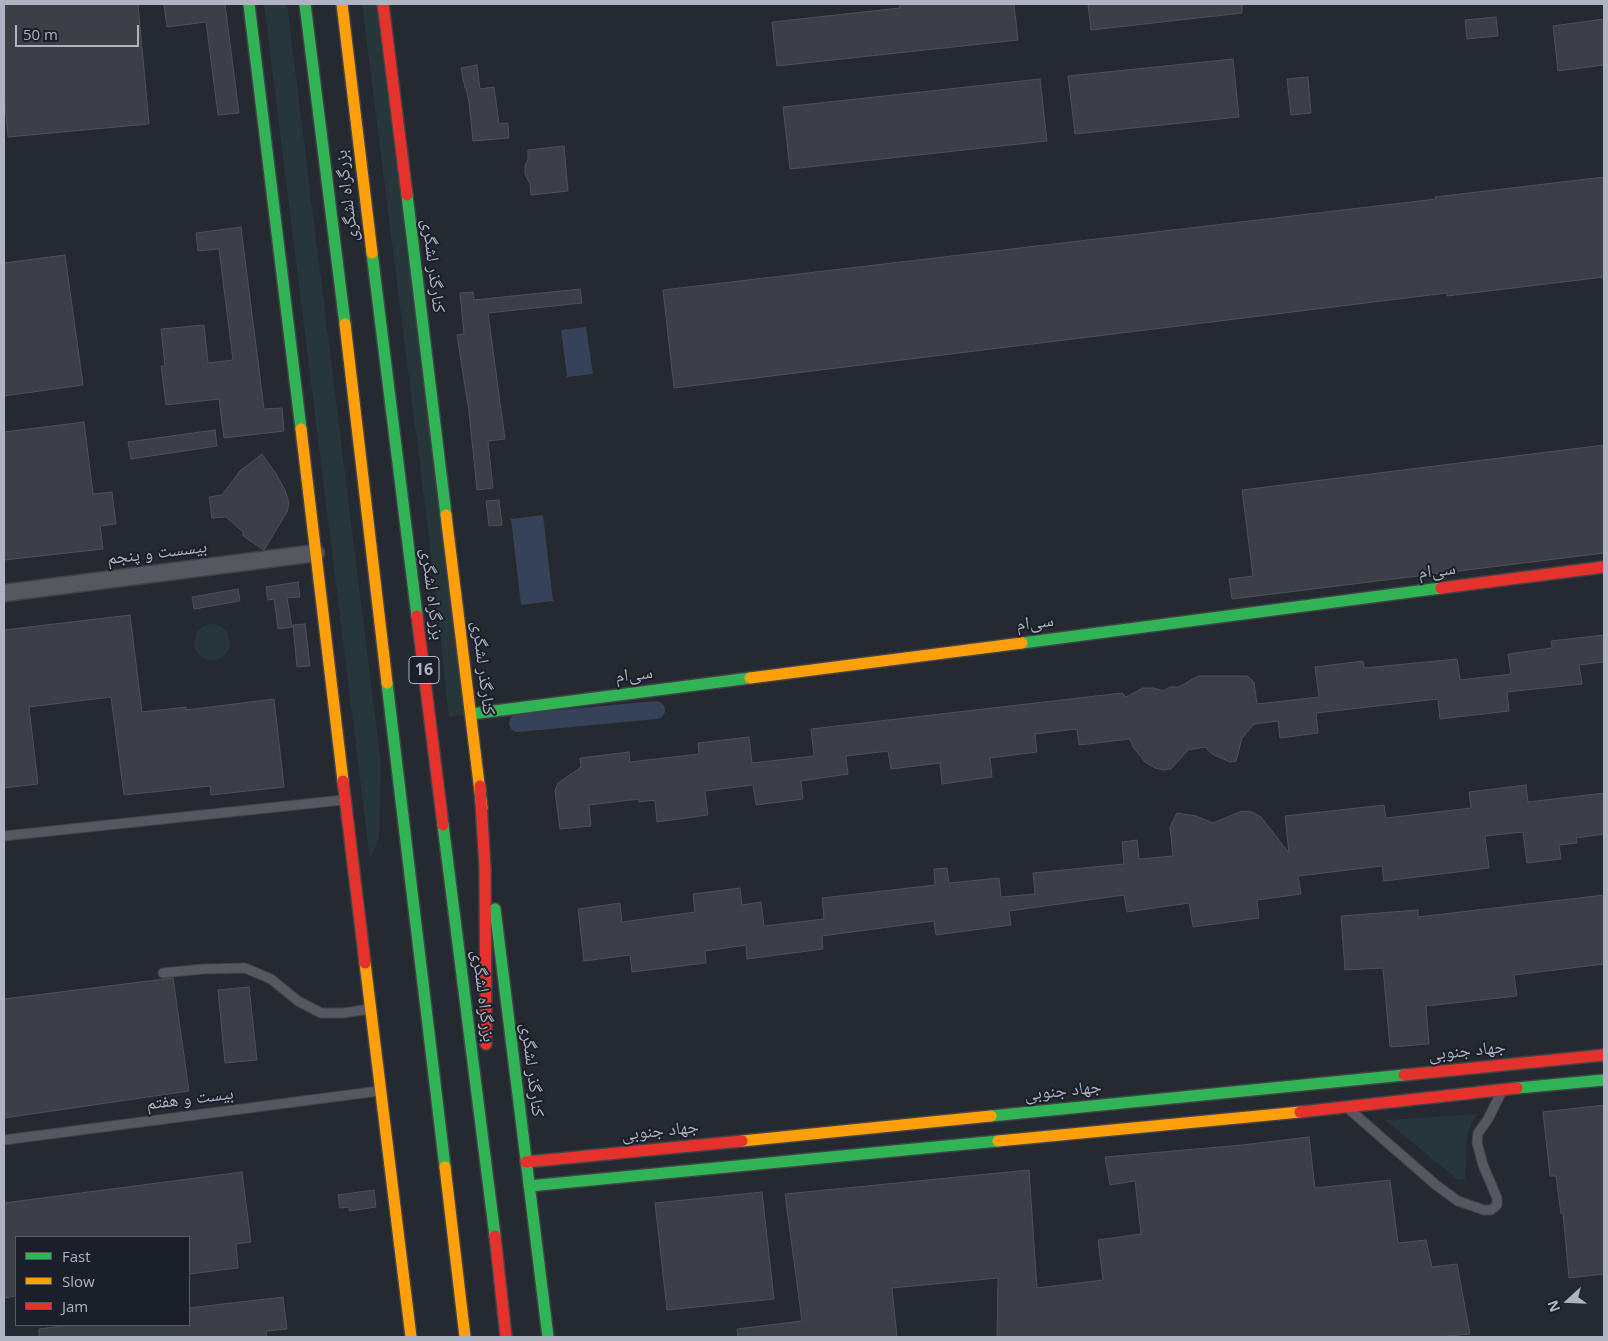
<!DOCTYPE html>
<html>
<head>
<meta charset="utf-8">
<style>
  body { margin:0 }
  #map { position:relative; width:1608px; height:1341px; overflow:hidden; background:#252930; font-family:"Open Sans",sans-serif }
  canvas { display:block }
  .frame { position:absolute; inset:0; border:5px solid #aeb4c2; pointer-events:none }
  .legend { position:absolute; left:15px; top:1236px; width:175px; height:90px; box-sizing:border-box; background:#1a1f29; border:1px solid #555b66; margin:0; padding:6px 9px; list-style:none; font-size:15px; color:#aeb4c2 }
  .legend li { display:flex; align-items:center; gap:10px; height:25px }
  .legend b { width:25px; border:1px solid #555b66 }
  .north { position:absolute; left:1543px; top:1276px; width:50px; height:50px; -webkit-text-stroke:4px #1a1f29; paint-order:stroke; rotate:250deg; font-size:14px; font-weight:700; line-height:20px; text-align:center; color:#aeb4c2 }
  .north::after { content:''; display:block; margin:auto; width:18px; height:22px; background:#aeb4c2; clip-path:polygon(50% 0,100% 100%,50% 72%,0 100%) }
  .scale { position:absolute; left:15px; top:25px; width:124px; height:22px; box-sizing:border-box; border:2px solid #aeb4c2; border-top:0; padding-left:6px; font-size:15px; line-height:18px; white-space:nowrap; color:#aeb4c2; -webkit-text-stroke:4px #1a1f29; paint-order:stroke }
</style>
</head>
<body>
<div id="map">
<canvas width="1608" height="1341"></canvas>
<div class="frame"></div>
<ul class="legend">
<li><b style="height:6px;background:#30b455"></b>Fast</li>
<li><b style="height:6px;background:#ff9f0a"></b>Slow</li>
<li><b style="height:6px;background:#e5322d"></b>Jam</li>
</ul>
<div class="north">N</div>
<div class="scale">50 m</div>
</div>
<script>
const context = document.querySelector('canvas').getContext('2d');
context.lineJoin = 'round';
function paint(path, color) {
  context.fillStyle = color;
  context.fill(path, 'evenodd');
}
function shape(rows) {
  const path = new Path2D();
  for (const r of rows) {
    if (r.length === 3) {
      path.moveTo(r[0] + r[2], r[1]);
      path.arc(r[0], r[1], r[2], 0, 2 * Math.PI);
      continue;
    }
    path.moveTo(r[0], r[1]);
    for (let i = 2; i < r.length; i += 2) path.lineTo(r[i], r[i + 1]);
  }
  return path;
}
function stroke(path, color, width, dash) {
  context.strokeStyle = color;
  context.lineWidth = width;
  context.lineCap = dash ? 'butt' : 'round';
  context.setLineDash(dash || []);
  context.stroke(path);
}
function label(font, color, halo, rows, align = 'center') {
  context.font = font + ' "Open Sans","Noto Naskh Arabic",sans-serif';
  context.lineWidth = 4;
  context.setLineDash([]);
  context.textBaseline = 'middle';
  context.strokeStyle = halo;
  context.fillStyle = color;
  for (const [text, x, y, turn = 0] of rows) {
    context.save();
    context.translate(x, y);
    context.rotate((+turn || 0) * Math.PI / 180);
    context.textAlign = isNaN(turn) ? turn : align;
    if (halo) context.strokeText(text, 0, 0);
    context.fillText(text, 0, 0);
    context.restore();
  }
}
const green = shape([
  [264,4,287,4,381,764,379,838,370,859],
  [362,4,376,4,465,715,449,717,433,569],
  [212,642,18],
  [1480,1114,1474,1119,1467,1132,1465,1179,1458,1180,1385,1120]
]);
const water = shape([
  [586,327,593,374,567,377,561,330],
  [543,515,553,601,521,605,511,519]
]);
const canal = shape([
  [518,723,656,710]
]);
const building = shape([
  [4,4,138,4,149,124,8,137,4,93,4,4],
  [164,4,225,4,239,113,218,115,206,22,167,27,164,4],
  [899,4,1014,4,1018,40,777,66,772,22,900,8,899,4],
  [1088,4,1242,4,1242,13,1091,30,1088,4],
  [1496,17,1498,36,1467,39,1465,20,1496,17],
  [1604,19,1604,65,1558,71,1553,26,1604,19],
  [1233,59,1239,117,1075,134,1068,76,1233,59],
  [477,65,480,89,494,87,499,124,508,123,509,138,473,141,469,102,466,88,465,88,461,68,477,65],
  [1308,77,1311,113,1291,115,1287,79,1308,77],
  [1040,79,1047,141,790,169,783,107,1040,79],
  [564,146,568,191,531,195,530,184,525,174,525,166,528,159,528,150,564,146],
  [1604,177,1604,277,1447,296,1447,293,674,388,663,290,1436,199,1435,197,1604,177],
  [241,227,264,409,282,408,284,431,224,438,219,399,166,405,161,366,165,366,161,329,204,325,208,363,233,360,219,249,198,251,196,233,241,227],
  [65,255,83,385,4,396,4,263,65,255],
  [580,289,582,303,488,313,505,439,488,441,493,488,477,490,469,412,457,335,464,334,460,293,473,292,474,300,580,289],
  [84,422,93,494,112,492,116,524,100,526,103,549,4,560,4,432,84,422],
  [215,430,217,446,131,459,128,442,215,430],
  [1604,445,1604,553,1232,599,1229,579,1253,576,1242,490,1604,445],
  [262,454,276,474,285,490,289,503,287,512,264,550,243,536,243,532,226,517,212,518,209,497,222,495,240,471,262,454],
  [499,500,502,525,489,526,486,501,499,500],
  [298,582,300,597,287,598,292,627,278,629,274,599,268,600,266,587,298,582],
  [238,589,240,601,194,609,192,597,238,589],
  [130,615,142,712,186,707,186,710,274,699,284,787,211,795,210,786,124,795,111,697,29,707,38,784,4,788,4,630,130,615],
  [305,624,310,666,297,667,293,625,305,624],
  [1604,635,1604,662,1579,665,1582,684,1507,692,1509,711,1440,719,1438,699,1316,713,1318,733,1280,738,1278,721,1254,724,1242,738,1236,761,1230,762,1212,754,1205,747,1188,750,1171,769,1163,770,1155,768,1145,762,1133,747,1130,739,1079,745,1077,729,1035,734,1037,752,990,758,992,777,942,784,940,763,891,769,888,751,846,756,848,774,801,781,803,799,756,805,753,785,705,791,708,815,657,822,655,800,639,802,639,799,589,805,591,826,560,829,555,791,558,783,581,767,580,758,629,752,630,762,699,754,698,743,749,737,752,763,814,756,811,729,1122,693,1126,697,1143,688,1154,688,1163,691,1170,687,1179,687,1198,676,1247,676,1254,682,1257,704,1319,697,1315,667,1363,661,1364,668,1457,659,1460,680,1511,674,1508,654,1552,648,1551,641,1604,635],
  [1526,785,1528,802,1604,793,1604,834,1576,838,1577,843,1559,845,1561,859,1527,863,1523,832,1485,836,1489,868,1384,881,1382,866,1298,876,1301,894,1257,900,1259,918,1193,927,1189,903,1127,912,1124,895,1009,911,1011,925,936,935,934,921,822,936,823,949,747,959,746,945,705,951,706,963,632,972,630,955,584,961,578,909,620,903,622,922,695,912,693,894,740,888,742,905,761,902,764,926,824,919,822,898,935,885,934,869,947,868,949,883,999,878,1001,897,1035,894,1033,873,1124,864,1122,842,1137,840,1139,859,1173,856,1170,827,1177,813,1196,816,1213,823,1242,811,1252,812,1261,817,1289,853,1285,816,1384,805,1386,818,1471,808,1469,792,1526,785],
  [1604,895,1604,964,1514,975,1517,996,1426,1006,1429,1044,1390,1047,1383,968,1345,970,1341,916,1418,910,1418,917,1604,895],
  [173,978,189,1091,4,1118,4,999,173,978],
  [249,987,257,1060,225,1063,218,990,249,987],
  [1604,1105,1604,1274,1569,1278,1563,1213,1561,1214,1556,1176,1550,1176,1543,1112,1604,1105],
  [1309,1137,1315,1188,1390,1180,1398,1243,1426,1240,1432,1267,1457,1264,1470,1334,1437,1337,997,1337,998,1278,892,1288,897,1337,738,1337,737,1329,802,1321,785,1194,1029,1170,1037,1288,1103,1280,1098,1240,1141,1234,1135,1181,1110,1185,1105,1157,1242,1145,1309,1137],
  [242,1172,251,1242,236,1244,238,1268,189,1274,189,1237,16,1237,16,1296,4,1298,4,1203,242,1172],
  [374,1190,376,1207,349,1211,349,1207,340,1208,338,1195,374,1190],
  [762,1192,774,1299,667,1310,655,1203,762,1192],
  [283,1297,287,1329,266,1331,267,1337,39,1337,39,1329,70,1325,189,1325,189,1308,283,1297]
]);
const lane = shape([
  [4,836,343,800],
  [163,973,203,969,245,968,271,979,298,1001,321,1013,344,1013,369,1009],
  [1351,1111,1436,1185,1458,1201,1484,1210,1491,1210,1497,1205,1497,1198,1483,1165,1477,1143,1478,1133,1488,1119,1501,1093],
  [4,1140,379,1091]
]);
const street = shape([
  [4,593,316,553]
]);
const fast = shape([
  [249,4,301,429],
  [305,4,345,324],
  [407,195,446,515],
  [372,253,417,616],
  [1022,643,1441,588],
  [387,683,445,1167],
  [471,714,750,678],
  [443,825,495,1236],
  [495,909,548,1337],
  [1517,1088,1604,1080],
  [991,1116,1404,1075],
  [529,1186,998,1141]
]);
const slow = shape([
  [342,4,372,253],
  [345,324,387,683],
  [301,429,343,781],
  [446,515,482,808],
  [750,678,1022,643],
  [365,963,411,1337],
  [742,1141,991,1116],
  [998,1141,1300,1112],
  [445,1167,465,1337]
]);
const jam = shape([
  [383,4,407,195],
  [1441,588,1604,567],
  [417,616,443,825],
  [343,781,365,963],
  [480,786,485,868,486,1044],
  [1404,1075,1604,1055],
  [1300,1112,1517,1088],
  [526,1162,742,1141],
  [495,1236,506,1337]
]);
const shields = [
  [424,670,30]
];
const shieldNames = [
  ["16",424,670]
];
const streetNames = [
  ["بزرگراه لشگری",347,196,-97],
  ["کنارگذر لشگری",433,266,83],
  ["بیسست و پنجم",157,553,-7],
  ["سی‌ام",1437,571,-7],
  ["بزرگراه لشگری",432,594,83],
  ["سی‌ام",1035,623,-7],
  ["کنارگذر لشگری",483,668,83],
  ["سی‌ام",634,675,-7],
  ["بزرگراه لشگری",483,996,83],
  ["جهاد جنوبی",1467,1051,-6],
  ["کنارگذر لشگری",532,1070,83],
  ["جهاد جنوبی",1063,1091,-6],
  ["بیست و هفتم",190,1099,-7],
  ["جهاد جنوبی",660,1131,-6]
];
paint(green, '#273638');
paint(water, '#364258');
stroke(canal, '#364258', 18);
paint(building, '#3c3f45');
stroke(building, '#4d5158', 1);
stroke(lane, '#414349', 11);
stroke(street, '#414349', 19);
stroke(fast, '#414349', 14);
stroke(slow, '#414349', 14);
stroke(jam, '#414349', 14);
stroke(lane, '#55585e', 9);
stroke(street, '#55585e', 16);
stroke(fast, '#30b455', 11);
stroke(slow, '#ff9f0a', 11);
stroke(jam, '#e5322d', 11);
for (const [x, y, w] of shields) {
  const box = new Path2D();
  box.roundRect(x - w / 2, y - 13.5, w, 27, 4);
  context.fillStyle = '#1a1f29';
  context.fill(box);
  stroke(box, '#aeb4c2', 1);
}
label('bold 16px', '#aeb4c2', null, shieldNames);
label('18px', '#aeb4c2', '#1a1f29', streetNames);
</script>
</body>
</html>
